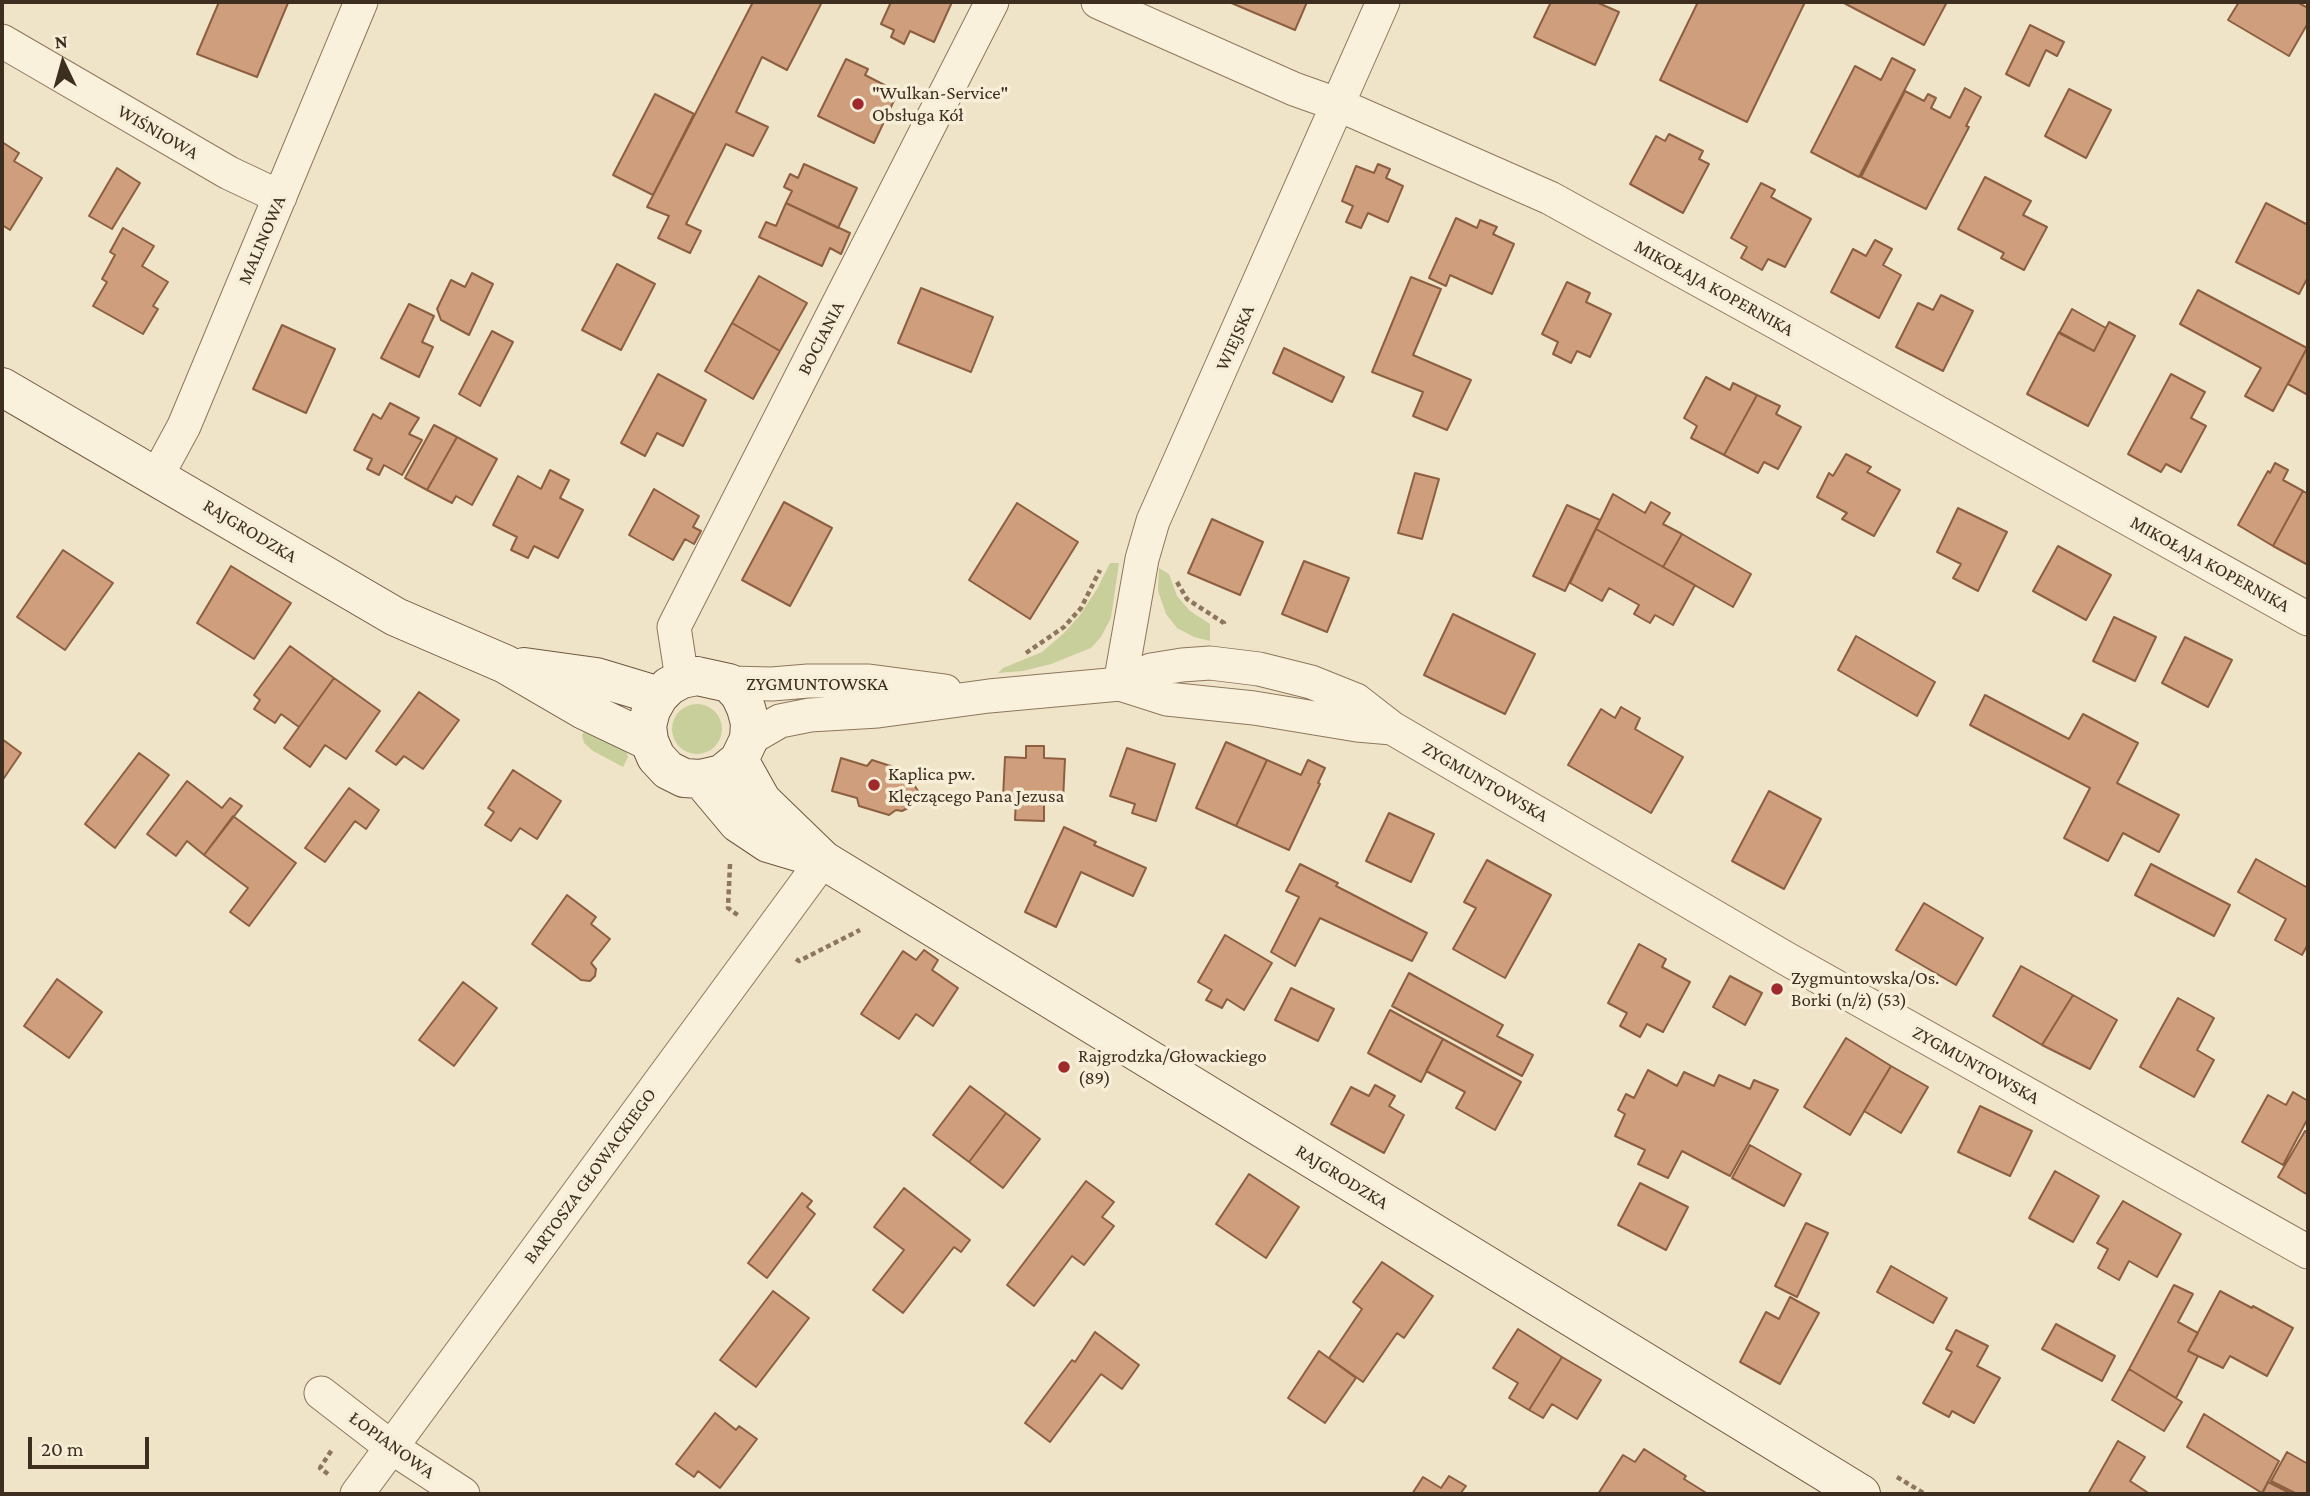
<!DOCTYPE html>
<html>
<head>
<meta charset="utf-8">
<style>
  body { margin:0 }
  #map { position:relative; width:2310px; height:1496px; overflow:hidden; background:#f0e4c8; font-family:"Crimson Pro",serif }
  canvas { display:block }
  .frame { position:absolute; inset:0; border:4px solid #3d2e20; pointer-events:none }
  .north { position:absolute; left:28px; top:28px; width:70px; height:70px; -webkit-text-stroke:5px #f7eed8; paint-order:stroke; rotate:355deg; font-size:19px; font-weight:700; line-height:28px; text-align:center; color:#3d2e20 }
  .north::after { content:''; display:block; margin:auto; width:24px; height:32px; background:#3d2e20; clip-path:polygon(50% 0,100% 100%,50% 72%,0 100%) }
  .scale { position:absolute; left:28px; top:1437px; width:121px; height:32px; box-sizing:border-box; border:4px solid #3d2e20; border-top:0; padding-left:9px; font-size:21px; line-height:24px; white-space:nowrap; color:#3d2e20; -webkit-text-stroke:5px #f7eed8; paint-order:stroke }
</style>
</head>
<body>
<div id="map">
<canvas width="2310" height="1496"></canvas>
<div class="frame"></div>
<div class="north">N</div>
<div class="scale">20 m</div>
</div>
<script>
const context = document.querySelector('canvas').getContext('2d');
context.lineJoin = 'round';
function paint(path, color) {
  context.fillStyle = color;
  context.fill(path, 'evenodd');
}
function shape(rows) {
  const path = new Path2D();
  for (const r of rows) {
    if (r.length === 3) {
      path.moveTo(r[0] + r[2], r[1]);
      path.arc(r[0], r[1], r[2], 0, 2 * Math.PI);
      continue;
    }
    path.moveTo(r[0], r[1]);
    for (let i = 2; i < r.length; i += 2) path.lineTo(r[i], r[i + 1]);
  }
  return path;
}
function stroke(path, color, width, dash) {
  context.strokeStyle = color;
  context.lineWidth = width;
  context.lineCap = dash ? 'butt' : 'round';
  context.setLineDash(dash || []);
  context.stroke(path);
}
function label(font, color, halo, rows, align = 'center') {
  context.font = font + ' "Crimson Pro",serif';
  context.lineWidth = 7;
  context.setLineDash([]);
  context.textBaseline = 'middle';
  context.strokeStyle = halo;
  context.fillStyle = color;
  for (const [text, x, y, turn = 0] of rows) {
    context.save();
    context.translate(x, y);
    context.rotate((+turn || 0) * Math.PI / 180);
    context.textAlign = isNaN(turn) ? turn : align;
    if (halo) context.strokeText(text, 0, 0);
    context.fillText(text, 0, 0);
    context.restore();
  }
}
const green = shape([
  [1110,563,1119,563,1111,618,1101,637,1091,648,1051,664,1023,671,998,673,1003,668,1042,652,1064,633,1080,615,1097,589],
  [1159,568,1169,574,1177,596,1190,611,1210,624,1210,641,1194,637,1177,628,1166,614,1158,591],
  [697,729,25],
  [588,725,626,750,628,757,623,767,593,751,584,743,582,735]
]);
const building = shape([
  [219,2,288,3,257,77,197,54,219,2],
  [753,2,822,2,787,70,762,57,736,112,768,127,753,156,726,144,686,224,701,231,690,253,658,238,669,216,647,207,753,2],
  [891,2,952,2,934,42,910,31,904,44,891,37,894,30,881,24,891,2],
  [1229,2,1307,2,1295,30,1229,2],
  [1551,2,1596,2,1619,12,1595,65,1534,37,1551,2],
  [1698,2,1805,2,1747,122,1660,80,1698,2],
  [1842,2,1947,2,1924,45,1842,2],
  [2239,2,2297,2,2308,8,2308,23,2289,56,2228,20,2239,2],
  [2030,25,2064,42,2057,56,2046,50,2029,86,2006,74,2030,25],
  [1892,58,1915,70,1859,177,1811,152,1855,66,1881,80,1892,58],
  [846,59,868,69,865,75,898,92,874,143,818,116,846,59],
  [1965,88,1981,97,1966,126,1969,127,1926,209,1861,177,1905,91,1924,101,1928,94,1936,98,1931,108,1950,118,1965,88],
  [2069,89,2111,110,2086,158,2045,136,2069,89],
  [655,94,694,114,653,195,613,175,655,94],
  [1669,134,1703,151,1699,159,1709,164,1683,213,1630,184,1656,136,1665,141,1669,134],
  [2,142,19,153,14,161,42,178,10,230,2,225,2,142],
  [804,164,857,188,838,228,786,203,792,191,784,187,790,174,798,178,804,164],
  [1378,164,1390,169,1386,178,1403,186,1388,222,1368,213,1361,228,1346,222,1353,206,1342,201,1356,166,1374,173,1378,164],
  [117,168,140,183,112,229,89,216,117,168],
  [1985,177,2031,201,2023,215,2047,227,2024,270,2001,258,2004,253,1958,229,1985,177],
  [1761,183,1775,190,1771,197,1811,219,1785,267,1768,259,1762,270,1741,258,1747,247,1731,238,1761,183],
  [786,203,850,233,841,254,830,248,822,266,759,237,766,222,776,226,786,203],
  [2266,203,2308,225,2308,277,2299,294,2236,262,2266,203],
  [1456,218,1477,228,1480,220,1497,227,1493,234,1514,244,1492,294,1450,275,1446,286,1429,278,1456,218],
  [123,228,154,246,142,266,168,282,153,306,158,309,143,334,93,306,107,282,102,279,115,255,110,252,123,228],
  [1875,240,1892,249,1883,265,1901,275,1879,318,1831,292,1853,249,1866,256,1875,240],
  [617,264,655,284,621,350,582,330,617,264],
  [472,273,493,284,469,335,441,320,437,309,451,280,465,287,472,273],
  [759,276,807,303,780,351,732,323,759,276],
  [1411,277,1441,289,1413,355,1471,380,1447,430,1413,416,1423,392,1372,372,1411,277],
  [1567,282,1590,293,1586,302,1611,314,1590,357,1577,351,1571,363,1553,354,1558,342,1542,334,1567,282],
  [921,288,993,317,971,372,898,343,921,288],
  [2198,290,2307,348,2273,411,2245,396,2261,368,2180,324,2198,290],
  [1941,295,1973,311,1943,371,1896,347,1918,303,1933,310,1941,295],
  [409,304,434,316,422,342,433,347,419,377,381,358,409,304],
  [2072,309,2106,328,2094,351,2059,333,2072,309],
  [2109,322,2135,336,2088,426,2027,394,2059,332,2094,351,2109,322],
  [732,323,780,351,753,399,705,371,732,323],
  [282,325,335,349,306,413,253,389,282,325],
  [492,331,513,342,480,406,459,394,492,331],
  [1284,348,1344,377,1332,402,1273,373,1284,348],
  [2307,348,2308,349,2308,395,2288,384,2307,348],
  [658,374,706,400,683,446,657,433,645,456,621,443,658,374],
  [2171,374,2205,392,2191,418,2206,426,2181,472,2166,464,2161,472,2128,454,2171,374],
  [1706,377,1730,390,1733,383,1757,395,1724,455,1691,438,1697,426,1684,418,1706,377],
  [1757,395,1780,406,1776,414,1801,427,1778,469,1764,462,1758,473,1724,455,1757,395],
  [390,403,419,418,409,434,422,440,402,475,384,465,379,475,367,469,372,459,354,450,373,414,381,419,390,403],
  [434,425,457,437,427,490,405,478,434,425],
  [457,437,497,459,472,505,456,496,452,503,427,490,457,437],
  [1846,454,1871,467,1867,472,1900,490,1874,536,1842,519,1847,513,1817,497,1829,473,1833,476,1846,454],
  [2275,463,2288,470,2283,480,2303,491,2273,546,2238,525,2268,471,2270,473,2275,463],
  [550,470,569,480,560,498,583,510,558,558,534,546,528,558,511,550,517,537,493,525,518,476,541,489,550,470],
  [1415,473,1439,479,1422,539,1398,533,1415,473],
  [654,489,699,516,693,527,701,531,694,544,685,539,673,560,629,535,654,489],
  [2303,491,2308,494,2308,565,2273,546,2303,491],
  [1613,494,1645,513,1651,502,1670,513,1663,524,1682,534,1663,567,1596,529,1613,494],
  [784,502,832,528,790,606,742,580,784,502],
  [1017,503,1078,542,1030,619,969,580,1017,503],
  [1567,505,1600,520,1565,591,1533,576,1567,505],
  [1958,508,2007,532,1978,591,1953,578,1961,564,1937,552,1958,508],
  [1212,519,1263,542,1240,595,1188,573,1212,519],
  [1596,529,1695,585,1673,625,1655,615,1650,623,1634,614,1639,605,1609,588,1602,601,1570,583,1596,529],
  [1682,534,1751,574,1733,607,1663,567,1682,534],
  [2058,546,2111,575,2086,620,2033,591,2058,546],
  [63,550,113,583,65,650,17,617,63,550],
  [1304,561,1349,578,1327,632,1282,614,1304,561],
  [231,566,291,603,254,659,197,623,231,566],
  [1453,614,1535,654,1505,714,1424,675,1453,614],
  [2114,617,2156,637,2135,681,2093,661,2114,617],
  [1856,636,1935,682,1917,716,1838,670,1856,636],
  [2185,637,2232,660,2208,707,2162,683,2185,637],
  [290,646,334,678,299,727,281,714,275,723,254,709,260,700,254,695,290,646],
  [334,678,380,711,346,759,325,745,310,767,284,748,334,678],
  [419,692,459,720,423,769,404,756,396,765,376,751,419,692],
  [1985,695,2069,739,2083,714,2138,743,2117,783,2179,815,2159,852,2123,833,2108,861,2064,838,2090,788,1970,725,1985,695],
  [1621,707,1640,718,1635,729,1683,757,1651,813,1568,765,1601,709,1615,718,1621,707],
  [2,739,21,753,2,781,2,739],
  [1226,742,1267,760,1236,826,1196,808,1226,742],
  [1026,746,1044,746,1044,758,1065,759,1063,801,1044,800,1044,821,1015,820,1016,799,1003,798,1005,757,1026,758,1026,746],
  [1127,748,1175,764,1156,821,1132,813,1135,804,1110,796,1127,748],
  [139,753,169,775,115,848,85,824,139,753],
  [841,758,867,766,872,760,903,770,905,778,911,780,918,791,914,805,902,811,896,810,889,815,859,806,857,798,832,791,841,758],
  [1267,760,1301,775,1308,760,1325,768,1318,783,1320,784,1289,850,1236,826,1267,760],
  [513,770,561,801,537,839,520,828,511,841,485,825,494,812,488,808,513,770],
  [187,781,222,808,230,798,242,806,204,855,187,841,176,856,147,834,187,781],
  [349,788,379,810,366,829,355,821,325,862,305,848,349,788],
  [1769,791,1821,819,1784,889,1732,861,1769,791],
  [1389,813,1434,834,1411,882,1366,861,1389,813],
  [233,816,296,863,249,926,230,912,248,888,204,855,233,816],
  [1064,827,1096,842,1094,845,1146,868,1133,896,1081,872,1056,927,1025,912,1064,827],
  [2256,859,2308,888,2308,944,2302,955,2275,940,2286,919,2238,892,2256,859],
  [1487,860,1551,895,1505,978,1453,949,1476,908,1464,902,1487,860],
  [1300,864,1338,883,1336,886,1427,933,1412,961,1320,918,1295,966,1271,952,1299,897,1286,891,1300,864],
  [2151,864,2230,905,2214,936,2135,895,2151,864],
  [567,895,596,917,591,924,610,939,591,963,596,969,595,976,590,981,581,980,532,944,567,895],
  [1924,903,1983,938,1956,985,1896,950,1924,903],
  [1225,935,1272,963,1244,1010,1227,999,1222,1008,1206,1000,1212,990,1198,982,1225,935],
  [1639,944,1666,959,1662,967,1690,982,1663,1032,1647,1024,1640,1037,1620,1026,1627,1013,1608,1003,1639,944],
  [924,950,938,960,932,970,958,988,933,1026,916,1014,899,1039,861,1014,903,951,916,960,924,950],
  [2021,966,2073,995,2042,1045,1993,1016,2021,966],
  [1409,973,1503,1025,1497,1036,1533,1055,1522,1076,1392,1006,1409,973],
  [1730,976,1762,993,1745,1025,1713,1007,1730,976],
  [57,979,102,1012,69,1058,24,1026,57,979],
  [463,982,497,1008,454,1066,419,1040,463,982],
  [1291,988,1334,1009,1318,1041,1275,1020,1291,988],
  [2073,995,2117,1020,2090,1069,2042,1045,2073,995],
  [2178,998,2214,1018,2197,1050,2214,1060,2194,1097,2140,1067,2178,998],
  [1390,1010,1443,1039,1421,1082,1368,1053,1390,1010],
  [1846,1038,1891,1066,1850,1135,1804,1107,1846,1038],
  [1443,1039,1521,1082,1495,1130,1456,1108,1465,1092,1426,1071,1443,1039],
  [1891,1066,1928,1087,1901,1133,1864,1111,1891,1066],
  [1648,1070,1677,1086,1684,1072,1714,1086,1719,1075,1750,1089,1754,1080,1778,1090,1730,1176,1682,1151,1668,1178,1638,1164,1645,1150,1615,1136,1625,1114,1618,1110,1626,1094,1634,1098,1648,1070],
  [1375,1085,1395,1096,1389,1106,1404,1115,1384,1153,1331,1124,1351,1087,1369,1096,1375,1085],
  [970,1086,1006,1113,969,1162,933,1135,970,1086],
  [2293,1092,2308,1101,2308,1118,2283,1165,2242,1142,2268,1095,2286,1105,2293,1092],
  [1980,1106,2032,1131,2010,1176,1958,1152,1980,1106],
  [1006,1113,1040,1139,1003,1188,969,1162,1006,1113],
  [2305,1131,2308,1133,2308,1195,2278,1177,2305,1131],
  [1750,1145,1801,1174,1784,1206,1732,1178,1750,1145],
  [2055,1171,2099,1196,2073,1242,2029,1218,2055,1171],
  [1249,1174,1299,1207,1266,1258,1216,1224,1249,1174],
  [1086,1181,1114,1202,1102,1217,1114,1226,1084,1265,1072,1256,1034,1306,1007,1285,1086,1181],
  [1640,1183,1688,1207,1666,1250,1618,1225,1640,1183],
  [904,1188,970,1240,961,1252,954,1247,903,1313,873,1290,904,1250,874,1227,904,1188],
  [802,1193,812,1201,807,1207,815,1214,767,1278,748,1263,802,1193],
  [2123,1201,2181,1234,2157,1277,2129,1261,2119,1280,2098,1268,2108,1249,2097,1243,2123,1201],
  [1806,1223,1828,1233,1797,1297,1775,1286,1806,1223],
  [1382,1262,1433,1296,1404,1338,1397,1333,1363,1382,1329,1358,1362,1309,1353,1302,1382,1262],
  [1891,1266,1947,1298,1933,1323,1877,1292,1891,1266],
  [2174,1285,2193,1294,2178,1322,2198,1333,2188,1351,2198,1356,2176,1398,2129,1369,2174,1285],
  [773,1291,809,1318,756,1387,720,1360,773,1291],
  [2220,1291,2252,1308,2253,1306,2293,1328,2267,1376,2230,1356,2223,1368,2188,1351,2220,1291],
  [1790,1297,1819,1313,1780,1384,1740,1362,1766,1312,1779,1319,1790,1297],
  [2056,1324,2115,1356,2102,1381,2042,1349,2056,1324],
  [1518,1329,1562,1357,1529,1410,1509,1398,1518,1383,1493,1368,1518,1329],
  [1956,1330,1988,1346,1977,1366,2000,1378,1974,1423,1952,1411,1949,1417,1923,1403,1952,1352,1946,1349,1956,1330],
  [1095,1332,1139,1365,1122,1389,1101,1374,1050,1442,1025,1423,1072,1360,1075,1362,1095,1332],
  [1319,1351,1356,1378,1325,1423,1288,1398,1319,1351],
  [1562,1357,1601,1380,1577,1419,1552,1404,1543,1418,1529,1410,1562,1357],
  [2129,1369,2182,1402,2164,1431,2112,1400,2129,1369],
  [715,1413,736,1430,739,1426,757,1439,720,1488,698,1471,694,1477,676,1464,715,1413],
  [2204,1414,2279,1461,2262,1493,2187,1447,2204,1414],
  [2118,1441,2145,1457,2130,1481,2150,1494,2088,1494,2118,1441],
  [1644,1449,1686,1476,1684,1479,1708,1494,1598,1494,1623,1455,1635,1462,1644,1449],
  [2287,1452,2308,1464,2308,1494,2297,1494,2271,1481,2287,1452],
  [1449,1476,1466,1486,1460,1494,1412,1494,1423,1477,1441,1488,1449,1476],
  [2268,1482,2292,1494,2262,1494,2268,1482]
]);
const path = shape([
  [1177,582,1187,599,1224,623,1224,627],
  [1026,653,1064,627,1081,608,1100,570],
  [730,864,728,908,739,916],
  [796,959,799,961,860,930],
  [328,1474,320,1468,333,1448],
  [1897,1477,1925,1494]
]);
const street = shape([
  [1098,2,1294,89,1339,105,1550,198,1779,324,2308,619],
  [2,41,229,173,280,197],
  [157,476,184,426,361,2],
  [682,679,674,627,992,2],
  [729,683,772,684,808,681,869,681,945,691],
  [1120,684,1142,559,1153,521,1383,2],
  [1120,684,1167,699,1254,708,1357,725,1392,728],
  [749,739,780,721,810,715,878,711,989,696,1120,684,1151,670,1182,665,1210,663,1259,669,1311,682,1356,700,1392,728,1787,959,2308,1252],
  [321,1393,391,1447,463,1494],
  [357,1494,823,860]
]);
const secondary = shape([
  [2,387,396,617,505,664,584,710,649,741],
  [524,667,596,677,659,696],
  [697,676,729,683,740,695,746,708,750,723,749,739,739,760,722,774,701,779,684,778,668,770,656,757,649,741,647,726,651,710,659,696,669,686,682,679,697,676],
  [739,760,762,801,823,860,1861,1494],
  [701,779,738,823,768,843,815,857]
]);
const markers = [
  [858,104,7,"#9e2a2b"],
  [874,785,7,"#9e2a2b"],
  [1777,989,7,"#9e2a2b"],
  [1064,1067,7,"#9e2a2b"]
];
const poiNames = [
  ["\"Wulkan-Service\"",872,93],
  ["Obsługa Kół",872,115],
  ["Kaplica pw.",888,774],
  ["Klęczącego Pana Jezusa",888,796],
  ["Zygmuntowska/Os.",1791,978],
  ["Borki (n/ż) (53)",1791,1000],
  ["Rajgrodzka/Głowackiego",1078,1056],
  ["(89)",1078,1078]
];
const streetNames = [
  ["WIŚNIOWA",158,132,30],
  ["MALINOWA",262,240,-67],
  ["MIKOŁAJA KOPERNIKA",1714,288,29],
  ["BOCIANIA",821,338,-63],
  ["WIEJSKA",1235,338,-66],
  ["RAJGRODZKA",250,531,31],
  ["MIKOŁAJA KOPERNIKA",2210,564,29],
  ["ZYGMUNTOWSKA",817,684],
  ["ZYGMUNTOWSKA",1485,782,30],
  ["ZYGMUNTOWSKA",1976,1065,29],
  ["BARTOSZA GŁOWACKIEGO",590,1176,-54],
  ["RAJGRODZKA",1342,1177,32],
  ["ŁOPIANOWA",392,1445,36]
];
paint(green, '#c9cf9b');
paint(building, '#cf9f7d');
stroke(building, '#8d5f41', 2);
stroke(street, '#8d765c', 35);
stroke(secondary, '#6f573f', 40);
stroke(path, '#8d765c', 4.5, [5, 3.5]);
stroke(street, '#faf1dc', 33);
stroke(secondary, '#faf1dc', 38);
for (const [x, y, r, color] of markers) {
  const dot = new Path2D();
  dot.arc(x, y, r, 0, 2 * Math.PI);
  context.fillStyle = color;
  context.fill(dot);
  stroke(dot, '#f7eed8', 2.5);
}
label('19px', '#3d2e20', '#f7eed8', poiNames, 'left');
label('19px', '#3d2e20', '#f7eed8', streetNames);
</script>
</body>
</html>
